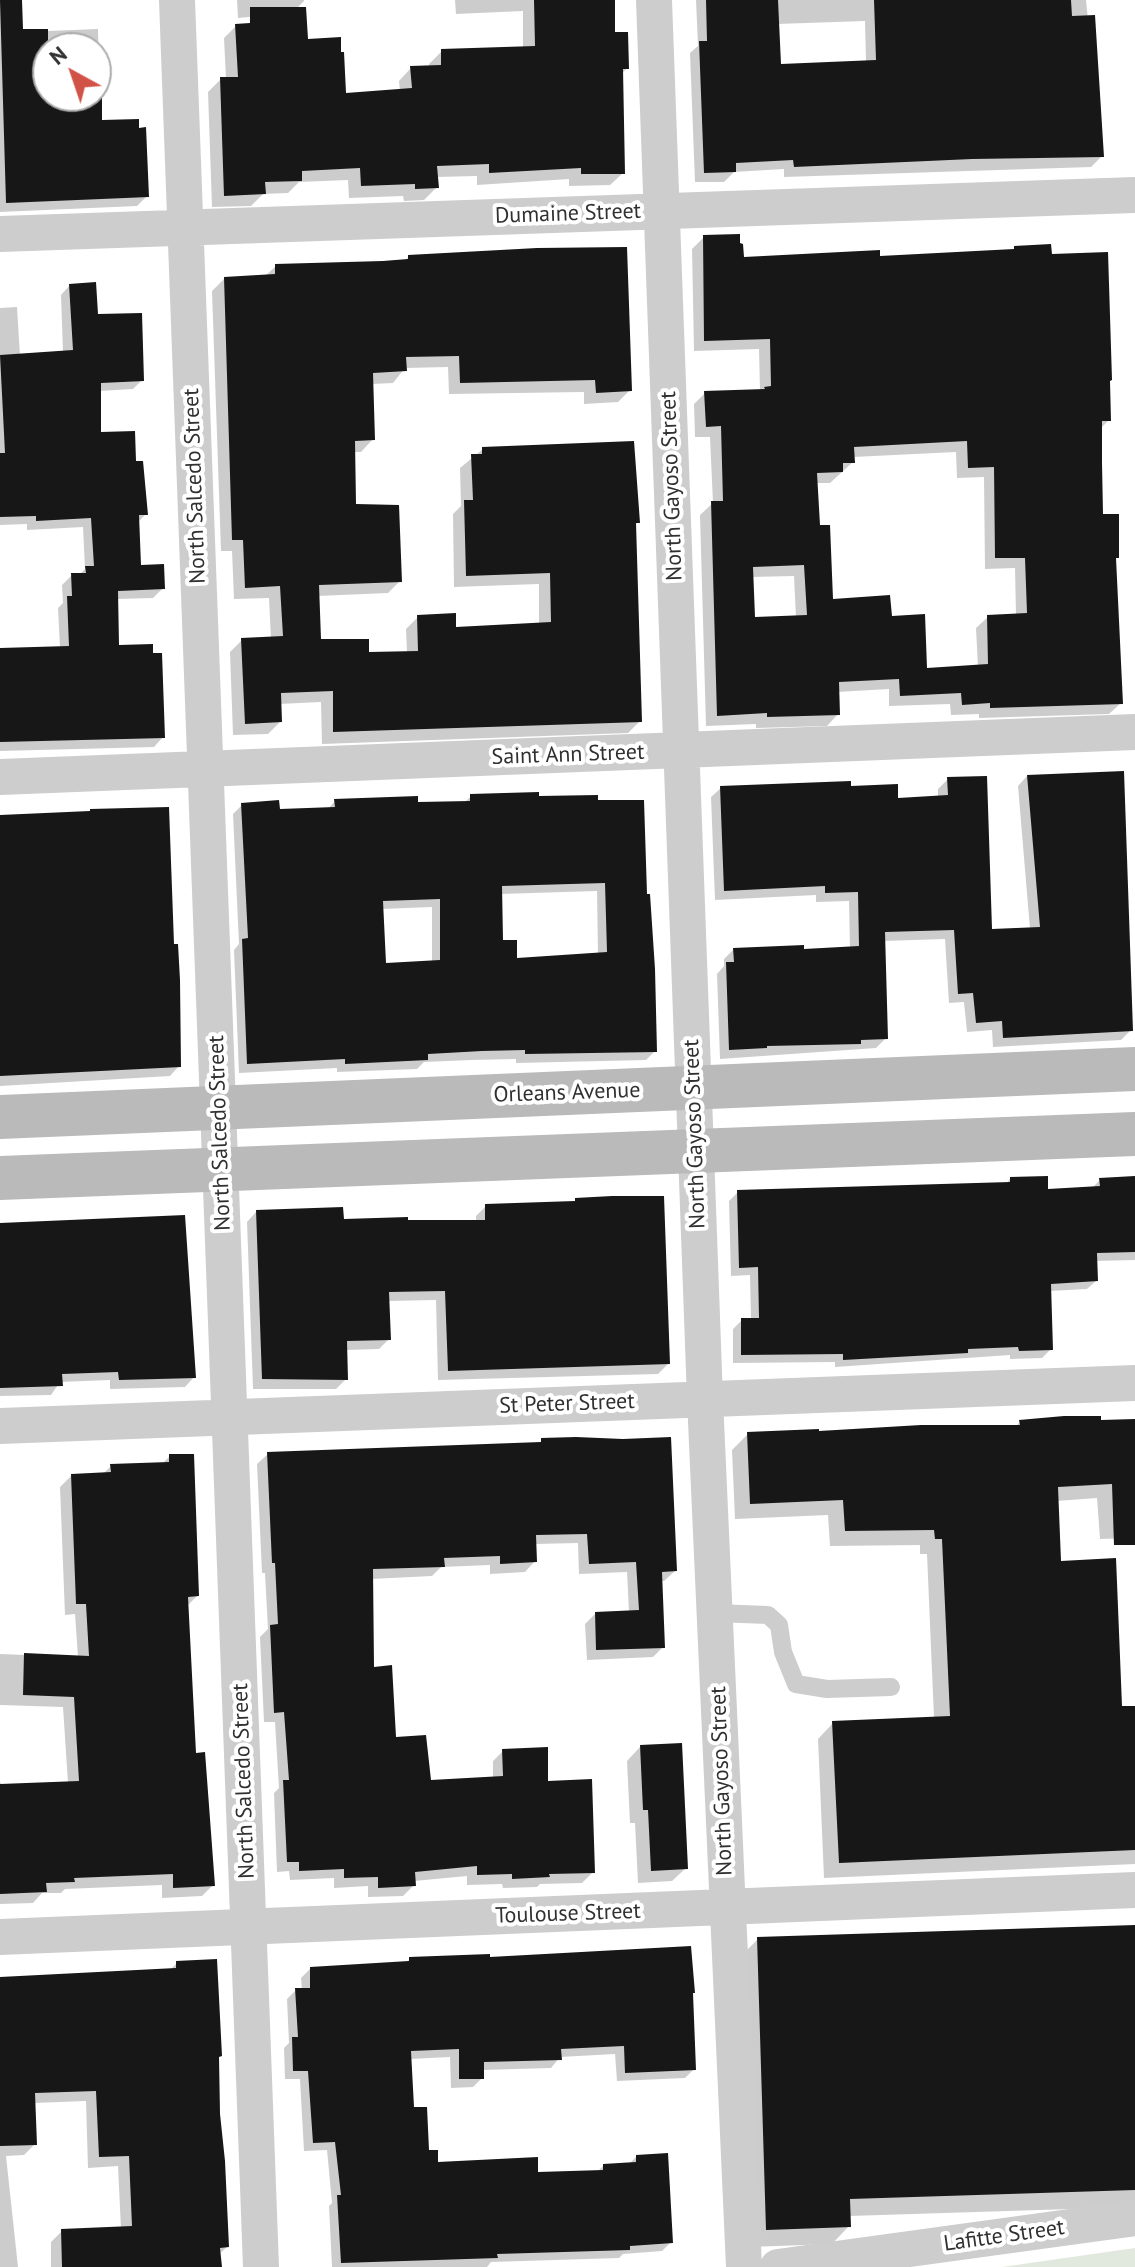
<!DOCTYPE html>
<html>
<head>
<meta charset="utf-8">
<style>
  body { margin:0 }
  #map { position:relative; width:1135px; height:2267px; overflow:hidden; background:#fff; font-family:"PT Sans",sans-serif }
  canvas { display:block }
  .north { position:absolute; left:32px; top:32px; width:80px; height:80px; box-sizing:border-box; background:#fff; border:2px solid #acacac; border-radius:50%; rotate:320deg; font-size:22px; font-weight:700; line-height:32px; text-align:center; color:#303030 }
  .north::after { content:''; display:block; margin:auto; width:28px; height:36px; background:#d15348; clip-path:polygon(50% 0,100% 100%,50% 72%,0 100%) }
</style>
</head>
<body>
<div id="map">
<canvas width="1135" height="2267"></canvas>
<div class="north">N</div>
</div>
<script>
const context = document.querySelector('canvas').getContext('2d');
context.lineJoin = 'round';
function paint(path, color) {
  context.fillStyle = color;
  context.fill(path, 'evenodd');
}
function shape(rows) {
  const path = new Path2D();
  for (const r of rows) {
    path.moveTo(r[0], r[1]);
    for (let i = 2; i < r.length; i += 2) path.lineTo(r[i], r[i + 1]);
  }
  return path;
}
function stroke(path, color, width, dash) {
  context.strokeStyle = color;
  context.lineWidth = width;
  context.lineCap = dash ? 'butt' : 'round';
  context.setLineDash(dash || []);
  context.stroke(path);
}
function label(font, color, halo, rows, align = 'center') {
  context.font = font + ' "PT Sans",sans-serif';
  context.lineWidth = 8;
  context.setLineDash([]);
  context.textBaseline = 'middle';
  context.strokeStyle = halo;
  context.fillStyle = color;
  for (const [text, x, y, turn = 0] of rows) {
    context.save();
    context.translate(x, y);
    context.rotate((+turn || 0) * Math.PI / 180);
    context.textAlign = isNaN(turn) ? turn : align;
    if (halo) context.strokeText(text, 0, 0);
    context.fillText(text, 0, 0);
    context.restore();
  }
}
const green = shape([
  [1135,2248,1135,2267,1002,2267]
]);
const shadow = shape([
  [0,0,20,0,22,32,98,29,100,122,147,196,137,206,0,212],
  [48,48,96,48,96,96,48,96],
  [237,0,304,0,304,1,292,13,238,18],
  [455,0,608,0,608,35,627,68,621,75,623,173,610,185,569,186,569,179,477,185,477,176,436,177,437,187,424,200,404,201,403,196,349,198,348,180,299,182,288,193,263,194,251,206,212,207,208,92,221,79,226,79,224,38,236,26,344,95,400,91,399,81,411,68,429,68,429,64,442,51,523,49,523,11,456,14],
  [696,0,1086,0,1102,156,1091,167,784,177,784,169,734,172,724,182,695,182,690,53,698,46],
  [865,21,866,62,779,66,777,24],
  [704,237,742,259,878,258,1011,252,1015,248,1050,256,1108,382,1109,420,1100,429,1101,516,1114,560,1121,703,1109,714,979,718,979,714,951,715,950,704,889,706,889,689,837,692,838,714,827,726,756,728,756,724,706,726,700,515,713,503,710,437,695,437,694,404,705,393,760,391,759,349,694,351,692,249],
  [956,452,957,478,984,477,985,569,1015,568,1016,616,988,617,976,628,978,667,926,670,890,618,831,601,818,527,816,483,830,483,853,462,853,457],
  [794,576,796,618,753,619,751,577],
  [409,257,630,390,618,402,584,404,584,392,449,394,448,367,405,368,393,383,372,384,373,439,361,452,353,452,354,506,400,581,388,593,317,596,320,641,367,654,407,653,406,629,418,617,454,629,539,624,539,584,454,587,453,514,461,506,460,468,483,449,638,522,634,526,640,721,628,733,322,744,321,702,279,704,280,722,268,734,233,735,230,652,242,640,271,639,269,598,234,599,232,551,221,551,212,291,224,279,264,277,276,266,404,261],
  [70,285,142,380,133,389,99,391,99,434,134,463,146,514,137,523,139,567,163,588,153,598,116,599,117,647,163,737,154,747,0,751,0,651,60,648,58,608,63,603,62,585,72,575,79,575,85,569,83,527,27,530,27,524,0,525,0,308,17,307,20,356,63,353,61,295],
  [1027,776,1131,1030,1121,1040,993,1047,992,1030,967,1032,964,1002,949,1003,945,939,883,941,886,1038,876,1048,720,1059,717,974,724,966,724,959,734,949,850,949,849,901,816,902,816,895,715,900,711,797,721,788,849,788,896,800,938,797,938,789,948,779,990,931,1030,929,1018,786],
  [471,796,596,797,655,1051,646,1060,516,1063,516,1059,471,1060,424,1062,417,1069,337,1072,337,1068,239,1073,234,950,239,944,233,814,242,805,278,811,327,810,335,801,416,804,464,803],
  [597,891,598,955,515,960,501,942,500,894],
  [432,907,432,962,384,965,381,909],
  [0,817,179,1066,170,1076,0,1086],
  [1135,1178,1135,1260,1095,1261,1096,1281,1087,1289,1049,1291,1051,1349,1042,1358,1010,1359,1010,1355,835,1367,835,1362,733,1363,733,1329,742,1320,751,1320,750,1275,731,1276,729,1201,738,1192,1006,1184,1010,1179,1046,1191,1091,1189,1100,1180],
  [576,1200,668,1364,658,1374,438,1380,436,1300,388,1301,389,1339,379,1349,345,1350,346,1379,336,1389,253,1389,247,1222,256,1212,342,1221,476,1222,476,1216,486,1206,572,1203],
  [0,1225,194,1377,185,1387,110,1389,110,1380,60,1382,51,1395,0,1396],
  [1135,1421,1135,1535,1132,1538,1100,1539,1097,1498,1056,1501,1059,1563,1120,1708,1135,1708,1135,1864,824,1878,818,1739,833,1723,934,1718,927,1554,920,1554,920,1545,830,1546,828,1515,735,1519,732,1450,748,1434,1015,1427,1020,1422],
  [542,1440,675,1571,664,1581,661,1581,663,1647,653,1657,587,1660,585,1624,596,1613,629,1612,627,1572,579,1574,578,1543,535,1544,535,1561,525,1572,490,1574,490,1565,441,1567,432,1576,371,1579,372,1669,394,1739,429,1782,493,1779,493,1761,503,1751,546,1783,593,1872,582,1883,540,1884,537,1887,503,1888,502,1884,467,1885,467,1876,414,1881,414,1885,403,1896,368,1897,368,1886,334,1888,334,1878,290,1880,289,1871,277,1872,274,1793,279,1788,275,1722,264,1722,260,1637,268,1629,265,1573,262,1573,257,1464,268,1454,539,1444],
  [170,1456,197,1596,186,1607,195,1755,213,1885,202,1896,162,1898,162,1885,65,1889,61,1893,42,1893,33,1903,0,1904,0,1782,2,1786,68,1783,63,1707,0,1705,0,1654,78,1657,75,1614,65,1615,60,1487,71,1476,103,1474,111,1466,162,1464],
  [640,1747,686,1868,672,1881,638,1883,635,1823,630,1823,627,1761],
  [1135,1927,1135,2207,849,2216,849,2226,832,2244,749,2247,740,1957,758,1939],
  [410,1959,694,2069,685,2078,617,2081,615,2054,560,2057,551,2068,482,2070,482,2078,473,2087,451,2088,450,2057,410,2059,412,2109,427,2152,436,2164,536,2174,597,2172,603,2166,629,2164,636,2157,671,2242,662,2251,623,2254,619,2258,491,2262,487,2267,332,2267,329,2206,332,2203,327,2150,304,2151,300,2079,285,2079,284,2048,289,2043,287,1999,296,1990,302,1990,301,1978,310,1969,406,1963],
  [177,1963,217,2058,227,2247,218,2255,220,2267,51,2267,51,2242,62,2231,121,2229,118,2166,88,2168,86,2101,34,2103,35,2144,24,2155,6,2156,18,2267,0,2267,0,1979,169,1971]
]);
const building = shape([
  [0,0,22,0,23,29,48,29,48,96,102,96,102,120,139,119,139,128,146,127,149,197,6,203],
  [534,0,615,0,615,32,628,32,629,69,623,69,625,174,581,174,581,168,489,173,489,164,437,166,439,188,415,189,415,184,361,186,360,168,302,171,302,181,265,182,266,194,224,196,220,77,238,77,235,24,250,23,250,7,306,7,308,39,341,37,341,52,344,52,346,93,412,88,410,66,441,65,441,49,535,46],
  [706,0,778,0,781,64,876,60,874,0,1071,0,1072,16,1095,15,1104,157,972,159,794,167,793,160,736,163,736,172,704,173,699,41,707,41],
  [740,234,740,243,743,244,744,257,880,250,880,256,1014,249,1014,246,1051,244,1052,254,1108,252,1112,380,1110,381,1111,421,1102,421,1102,463,1103,514,1119,514,1119,558,1116,558,1123,704,990,708,990,703,962,705,961,693,900,696,899,679,839,682,840,715,767,717,767,713,717,716,711,501,723,501,721,426,706,427,704,391,765,389,764,387,771,386,770,339,704,341,703,235],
  [967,441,968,468,994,467,995,558,1025,558,1027,613,987,615,988,664,927,668,925,614,892,616,890,595,833,599,830,525,820,525,817,473,843,472,843,463,855,463,854,447],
  [804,565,807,615,755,617,753,567],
  [627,247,632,391,596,393,595,380,460,383,459,356,406,357,407,371,373,373,375,440,355,441,356,504,399,505,402,582,319,585,321,639,369,639,369,652,418,651,417,615,456,613,456,627,551,622,550,573,466,576,464,500,473,500,471,454,482,454,482,447,634,441,640,523,636,523,642,722,333,732,333,691,281,693,282,722,245,724,241,638,283,636,280,586,245,588,243,540,232,540,224,277,275,274,275,264,383,261,408,259,408,255,537,248],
  [96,282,98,314,142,313,144,381,101,383,101,432,135,431,136,461,143,461,148,515,139,515,141,565,164,564,165,589,118,591,119,645,153,644,153,653,162,653,165,738,0,742,0,648,69,646,67,596,72,596,71,573,86,573,85,566,94,566,91,518,36,521,36,516,0,517,0,453,5,453,0,355,73,350,69,284],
  [1124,771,1133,1031,1003,1038,1002,1021,976,1023,973,993,958,994,954,930,885,932,888,1039,861,1040,861,1044,767,1046,767,1048,729,1050,726,962,734,962,733,948,804,945,804,949,859,946,858,892,825,893,825,886,724,891,720,786,851,781,851,786,898,784,898,798,948,795,947,777,987,776,992,929,1040,927,1027,775],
  [539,792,539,796,598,795,598,800,644,800,647,894,650,894,655,969,657,1052,525,1054,525,1050,482,1051,428,1054,428,1060,345,1064,345,1059,247,1064,242,939,248,938,241,803,279,800,280,809,335,807,334,799,418,796,418,802,470,801,470,794],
  [605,883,607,952,517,958,517,940,503,940,502,886],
  [440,899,440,960,386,963,383,901],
  [169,807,174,944,178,944,180,980,181,1067,0,1076,0,815,90,811,90,809],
  [1048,1176,1048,1189,1100,1186,1099,1178,1135,1176,1135,1252,1097,1253,1098,1281,1051,1284,1053,1350,1019,1351,1018,1347,968,1349,968,1353,843,1360,843,1354,741,1355,741,1318,759,1318,758,1267,739,1268,737,1190,1010,1182,1010,1177],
  [612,1196,664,1196,670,1364,448,1371,445,1291,389,1292,391,1340,347,1341,348,1380,262,1379,256,1210,343,1207,344,1219,408,1217,408,1220,485,1220,485,1204,575,1201,575,1198],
  [185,1215,196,1378,119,1380,118,1372,62,1374,63,1386,0,1388,0,1223],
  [1064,1416,1101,1416,1101,1420,1135,1419,1135,1545,1114,1545,1112,1484,1058,1487,1061,1561,1116,1558,1122,1706,1135,1706,1135,1850,839,1863,832,1721,950,1716,942,1539,935,1539,934,1530,845,1531,843,1500,750,1504,747,1432,819,1429,819,1431,921,1425,1020,1425,1019,1420],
  [576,1437,623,1439,671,1437,677,1571,662,1572,665,1648,596,1650,595,1612,639,1610,636,1562,589,1564,587,1534,536,1535,537,1562,500,1564,500,1556,444,1558,445,1567,373,1569,374,1667,392,1665,396,1737,426,1735,431,1780,503,1776,502,1749,548,1747,548,1781,592,1779,595,1873,549,1874,550,1877,512,1879,512,1874,477,1875,477,1866,415,1872,416,1886,378,1888,378,1877,344,1878,344,1869,299,1871,299,1862,287,1862,283,1780,289,1780,284,1712,274,1713,270,1625,278,1624,275,1563,272,1563,267,1452,541,1442,541,1438],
  [169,1454,194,1454,199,1596,188,1597,196,1753,205,1752,215,1886,173,1888,173,1874,74,1878,75,1882,46,1883,47,1892,0,1894,0,1784,79,1781,74,1697,23,1695,24,1653,89,1656,86,1604,76,1604,71,1474,111,1472,110,1464,169,1462],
  [682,1743,688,1869,651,1871,648,1810,643,1810,640,1745],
  [1135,1925,1135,2190,850,2199,851,2227,766,2230,757,1937],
  [691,1946,695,1993,693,1993,696,2070,625,2073,624,2046,561,2049,562,2060,484,2062,484,2079,459,2079,459,2049,411,2051,414,2107,427,2107,429,2150,438,2150,438,2162,538,2157,538,2172,603,2170,603,2164,636,2162,636,2155,668,2153,673,2243,630,2246,630,2250,497,2254,498,2258,341,2263,337,2195,341,2195,335,2142,313,2143,308,2071,293,2071,292,2037,298,2037,295,1988,310,1988,310,1967,409,1961,409,1957,490,1954,490,1957],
  [217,1959,222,2056,219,2057,220,2114,225,2161,229,2247,220,2248,222,2267,62,2267,61,2229,132,2226,129,2156,99,2157,96,2091,35,2093,37,2145,0,2146,0,1977,176,1968,176,1961]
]);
const lane = shape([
  [714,1613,768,1615,779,1625,783,1652,796,1684,827,1689,891,1687]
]);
const street = shape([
  [177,0,261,2267],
  [654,0,705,1399,744,2267],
  [0,234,1135,195],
  [0,777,1135,732],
  [0,1426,1135,1383],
  [0,1937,1135,1890],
  [778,2267,1135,2218]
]);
const secondary = shape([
  [0,1117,1135,1069],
  [0,1178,1135,1134]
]);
const streetNames = [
  ["Dumaine Street",568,214,-2],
  ["North Salcedo Street",195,486,-92],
  ["North Gayoso Street",672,486,-92],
  ["Saint Ann Street",568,755,-2],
  ["Orleans Avenue",567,1093,-2],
  ["North Salcedo Street",220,1133,-92],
  ["North Gayoso Street",695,1134,-92],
  ["St Peter Street",567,1404,-2],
  ["North Salcedo Street",244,1781,-92],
  ["North Gayoso Street",722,1781,-92],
  ["Toulouse Street",568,1914,-2],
  ["Lafitte Street",1004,2236,-8]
];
paint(green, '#e1e8dd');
paint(shadow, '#0003');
paint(building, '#171717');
stroke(lane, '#cdcdcd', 18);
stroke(street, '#cdcdcd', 36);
stroke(secondary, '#bababa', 44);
label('22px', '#303030', '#fff', streetNames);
</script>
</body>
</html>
